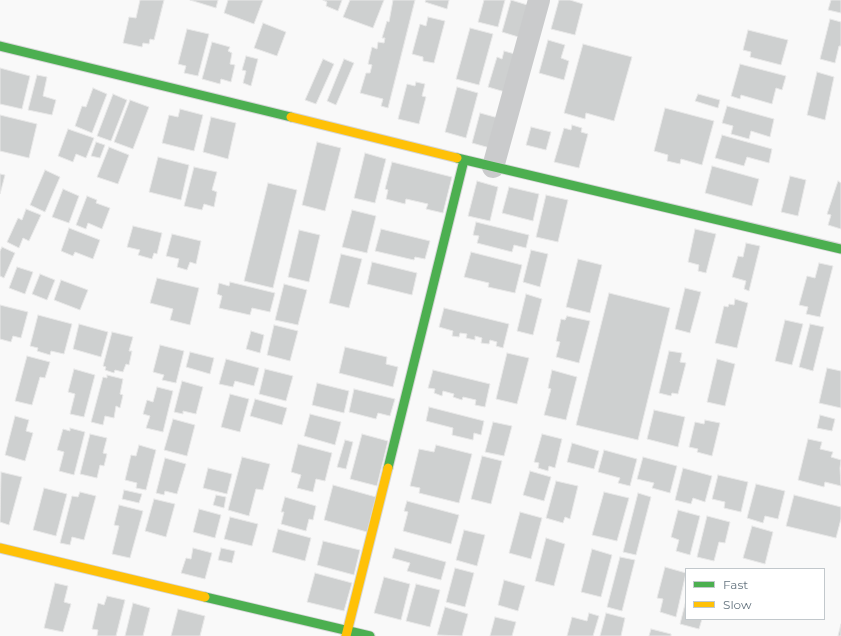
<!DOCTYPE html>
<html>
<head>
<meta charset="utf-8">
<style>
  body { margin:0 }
  #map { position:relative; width:841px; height:636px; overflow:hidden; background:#f9f9f9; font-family:Montserrat,sans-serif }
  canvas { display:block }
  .legend { position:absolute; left:685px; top:568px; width:140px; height:52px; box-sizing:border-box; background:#fff; border:1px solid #c2c8cc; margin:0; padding:5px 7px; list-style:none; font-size:12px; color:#667580 }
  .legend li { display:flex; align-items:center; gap:8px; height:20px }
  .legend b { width:20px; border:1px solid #c2c8cc }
</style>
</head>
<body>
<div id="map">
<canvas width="841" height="636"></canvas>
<ul class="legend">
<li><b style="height:5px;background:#4caf50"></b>Fast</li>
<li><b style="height:5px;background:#ffc107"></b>Slow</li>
</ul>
</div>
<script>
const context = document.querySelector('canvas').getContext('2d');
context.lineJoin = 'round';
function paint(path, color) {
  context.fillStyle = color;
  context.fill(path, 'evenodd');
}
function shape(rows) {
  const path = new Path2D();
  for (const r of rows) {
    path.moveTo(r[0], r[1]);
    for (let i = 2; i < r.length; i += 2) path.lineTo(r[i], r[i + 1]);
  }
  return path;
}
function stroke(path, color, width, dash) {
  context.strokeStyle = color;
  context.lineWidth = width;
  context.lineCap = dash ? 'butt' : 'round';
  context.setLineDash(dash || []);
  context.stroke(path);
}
const building = shape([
  [140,0,164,0,154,40,150,39,149,44,143,43,142,47,123,43,129,17,136,18,140,0],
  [190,0,218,0,216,8,190,0],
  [228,0,263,0,254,24,224,13,228,0],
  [323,0,342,0,338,11,326,6,327,2,323,0],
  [350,0,384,0,373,28,343,17,350,0],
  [393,0,415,0,388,108,381,106,383,99,360,93,366,73,370,73,372,65,368,64,372,47,377,49,378,42,384,43,385,38,382,38,387,21,389,22,393,0],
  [426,0,449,0,447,9,425,2,426,0],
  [484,0,505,0,498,27,478,22,484,0],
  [511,0,534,7,525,39,502,32,511,0],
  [559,0,570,0,583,4,575,35,551,29,559,0],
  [831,0,841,0,841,13,828,10,831,0],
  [428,17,445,21,434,63,423,61,423,57,412,54,420,24,426,26,428,17],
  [830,19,841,22,841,46,839,46,835,63,820,59,830,19],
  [263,23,286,32,277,56,254,48,263,23],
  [470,28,493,34,479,85,456,79,470,28],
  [187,29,209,34,198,76,184,73,186,66,178,64,187,29],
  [748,30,788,40,781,65,750,57,751,52,743,50,748,30],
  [548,40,565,45,561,58,569,61,564,80,539,73,548,40],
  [212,42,230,47,228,51,232,53,230,64,235,65,231,82,221,79,220,84,202,79,212,42],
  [583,44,632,57,614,121,586,113,585,119,564,113,583,44],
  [504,51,522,56,512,94,488,87,497,57,502,59,504,51],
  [246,56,258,59,251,86,243,83,246,71,242,70,246,56],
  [323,59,334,64,316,104,305,100,323,59],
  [344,59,354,63,336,105,327,101,344,59],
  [740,64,786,76,782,90,776,88,772,104,741,95,740,99,731,96,740,64],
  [0,68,30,76,22,109,0,104,0,68],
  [817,72,834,77,825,120,807,115,817,72],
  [37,75,47,77,43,96,56,100,52,115,28,110,37,75],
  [416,82,425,84,422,96,426,97,419,124,398,119,407,84,415,86,416,82],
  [457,87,478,93,466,138,445,132,457,87],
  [93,88,107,94,92,133,75,126,82,106,86,107,93,88],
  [113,94,127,100,111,141,97,136,113,94],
  [698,94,720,100,718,108,695,101,698,94],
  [130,100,149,107,133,149,114,142,130,100],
  [727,106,774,119,770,137,751,131,749,139,731,134,733,126,722,123,727,106],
  [665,108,714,121,702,165,681,159,680,164,667,161,668,155,654,151,665,108],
  [180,109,203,115,194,151,162,143,169,115,178,117,180,109],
  [480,113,502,119,490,148,472,143,480,113],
  [0,115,37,124,29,158,0,151,0,115],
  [211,117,236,123,228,159,203,152,211,117],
  [572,125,582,128,581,132,588,134,579,168,554,162,564,128,571,130,572,125],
  [531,127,551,132,546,150,526,145,531,127],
  [68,129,94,138,86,158,76,154,73,162,58,156,68,129],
  [722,135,772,149,769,163,747,157,744,166,715,158,722,135],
  [96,142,105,145,100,158,91,156,96,142],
  [317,142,341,148,325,211,302,205,317,142],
  [109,147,129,155,118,184,97,177,109,147],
  [365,153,386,159,375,203,354,198,365,153],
  [158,157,189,165,181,200,149,192,158,157],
  [392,162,452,177,443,213,426,209,428,204,406,199,405,204,386,199,388,190,385,189,392,162],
  [712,166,759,179,752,206,705,193,712,166],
  [194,167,217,172,212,190,217,192,214,207,204,204,202,210,184,206,194,167],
  [45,170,60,177,45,212,30,205,45,170],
  [0,174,5,175,0,194,0,174],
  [790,176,806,180,798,216,781,212,790,176],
  [477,181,498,187,490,221,468,216,477,181],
  [838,181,841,183,841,229,828,225,831,215,827,214,838,181],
  [268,183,297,190,273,288,244,281,268,183],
  [509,187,539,194,533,221,502,213,509,187],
  [63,189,79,196,69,223,52,217,63,189],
  [546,195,568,200,558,242,536,237,546,195],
  [87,196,97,200,96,203,110,208,102,229,88,223,86,229,76,225,87,196],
  [26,209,41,215,29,241,23,238,19,248,7,242,18,218,22,220,26,209],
  [352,210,376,216,367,253,342,247,352,210],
  [476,222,529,235,526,248,514,245,512,252,477,243,479,236,473,235,476,222],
  [133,226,162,233,157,254,154,253,152,259,138,255,140,250,127,247,133,226],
  [69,228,100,240,93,259,75,252,73,256,61,251,69,228],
  [381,229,430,241,425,259,415,257,414,260,375,251,381,229],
  [695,229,716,234,706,273,698,271,699,265,688,262,695,229],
  [299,230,320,235,309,282,288,277,299,230],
  [172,234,201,241,196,264,190,262,187,270,177,267,179,259,166,256,172,234],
  [746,243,760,246,749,291,744,289,746,281,732,277,738,256,743,257,746,243],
  [2,247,15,253,4,278,0,276,0,251,2,247],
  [531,250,548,254,540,287,523,282,531,250],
  [471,252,522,265,515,293,488,287,489,283,464,277,471,252],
  [341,254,362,259,349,308,329,303,341,254],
  [578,259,602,265,590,313,566,307,578,259],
  [372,262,417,273,412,295,367,284,372,262],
  [819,263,833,266,820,317,806,314,808,307,799,305,807,276,815,278,819,263],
  [17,267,33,272,25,294,9,288,17,267],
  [40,274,55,280,47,300,32,294,40,274],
  [157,278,199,288,190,325,170,320,173,309,150,303,157,278],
  [61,280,88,290,80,310,54,300,61,280],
  [230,282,275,293,270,312,252,308,250,315,219,308,222,296,217,294,219,283,229,286,230,282],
  [284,284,307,290,298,325,275,320,284,284],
  [685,288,701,292,690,333,675,329,685,288],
  [609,293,670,308,638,440,576,425,609,293],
  [526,294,542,299,533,335,517,331,526,294],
  [735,299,748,303,737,348,715,343,724,306,728,307,729,304,734,305,735,299],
  [0,305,28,312,21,338,13,336,11,342,0,339,0,305],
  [444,308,509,324,503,348,496,346,497,342,490,340,489,344,481,343,482,338,475,336,475,340,466,338,467,334,460,333,459,337,452,336,453,331,439,327,444,308],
  [38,315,72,324,64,354,51,351,50,355,37,351,38,348,30,346,38,315],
  [567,316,590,321,579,363,556,357,560,342,556,341,561,319,565,320,567,316],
  [785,320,803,324,792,365,775,361,785,320],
  [79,324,108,332,101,357,73,349,79,324],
  [810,324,824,327,813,371,799,367,810,324],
  [274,325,298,331,290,361,267,355,274,325],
  [251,331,264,335,260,353,246,349,251,331],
  [112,332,133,337,129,351,132,351,129,365,126,364,123,372,115,370,114,373,105,370,106,367,103,366,112,332],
  [160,345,184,351,176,383,162,380,164,375,153,372,160,345],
  [345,347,387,357,386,364,398,367,393,387,339,373,345,347],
  [669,351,682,353,680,362,686,363,678,394,672,393,671,396,659,393,669,351],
  [190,352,214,358,210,374,186,367,190,352],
  [507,353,529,358,517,404,496,399,507,353],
  [27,356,50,362,45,378,40,377,32,405,15,401,27,356],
  [226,359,259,368,254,386,235,381,233,387,219,384,226,359],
  [717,359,735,364,725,406,707,402,717,359],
  [827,368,841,371,841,408,819,403,827,368],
  [74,369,95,375,84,417,70,414,75,394,68,392,74,369],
  [265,369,293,376,286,401,259,394,265,369],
  [433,370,490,384,485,407,475,405,476,400,463,397,462,400,453,397,454,394,443,391,442,396,434,393,435,389,428,388,433,370],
  [552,370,577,377,566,420,544,415,551,389,548,388,552,370],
  [107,375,123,379,120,394,123,395,120,408,116,406,114,418,105,416,103,425,91,422,103,377,107,378,107,375],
  [182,381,203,387,196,414,183,411,183,414,174,412,182,381],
  [317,383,349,391,344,413,312,405,317,383],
  [157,387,173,391,163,432,146,428,150,416,143,414,147,400,153,402,157,387],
  [354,389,395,399,390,416,378,413,376,419,349,412,354,389],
  [230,394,249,399,240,432,221,427,230,394],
  [255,399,287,408,282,425,250,416,255,399],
  [429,407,484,421,481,435,474,433,473,440,452,435,453,428,426,421,429,407],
  [654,410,685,417,678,447,647,439,654,410],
  [310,414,341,422,335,445,304,436,310,414],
  [820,415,835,419,832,431,817,428,820,415],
  [15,416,29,420,26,431,33,433,25,461,5,455,15,416],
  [173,419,195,425,187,456,164,450,173,419],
  [705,420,720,423,712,456,697,452,698,449,689,447,695,422,704,424,705,420],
  [493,422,512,426,504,456,485,452,493,422],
  [70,428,85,432,74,475,59,471,64,452,57,450,63,429,70,431,70,428],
  [90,434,107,438,103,453,107,454,104,466,100,465,97,478,80,474,90,434],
  [362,434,388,441,377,486,350,479,362,434],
  [542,434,562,439,555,468,549,466,548,471,538,468,539,463,534,462,542,434],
  [808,439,822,442,820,449,833,452,831,457,841,460,840,468,841,486,825,482,824,487,798,480,808,439],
  [345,440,353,442,346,469,337,467,345,440],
  [572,443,599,451,594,469,567,462,572,443],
  [298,444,332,453,325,481,316,479,313,492,297,488,301,475,291,472,298,444],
  [139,445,156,450,146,490,136,488,137,483,125,480,131,455,136,456,139,445],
  [436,445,472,454,459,503,419,493,420,488,410,486,419,449,434,452,436,445],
  [604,450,637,459,630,486,618,483,620,478,598,472,604,450],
  [482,456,502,461,491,504,471,499,482,456],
  [242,457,270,464,263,490,256,489,249,516,228,510,242,457],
  [643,457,677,466,670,493,652,488,654,483,637,479,643,457],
  [165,458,186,464,177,494,165,491,164,495,156,493,165,458],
  [208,468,232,474,227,494,203,488,208,468],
  [683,468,712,476,705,502,693,498,691,504,675,500,683,468],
  [530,471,551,477,544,501,523,495,530,471],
  [1,472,22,477,9,525,0,522,1,472],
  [718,475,748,482,741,512,724,508,725,502,712,499,718,475],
  [556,481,578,486,570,519,565,517,563,523,546,518,556,481],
  [756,484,785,491,778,519,765,516,763,523,747,518,756,484],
  [333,485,376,497,367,532,324,520,333,485],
  [44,488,67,494,56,536,33,530,44,488],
  [124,490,142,494,139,503,122,499,124,490],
  [80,492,96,496,84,540,72,537,70,545,60,543,72,496,78,497,80,492],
  [604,492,629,498,617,541,592,535,604,492],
  [638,493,651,497,636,555,623,552,638,493],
  [216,495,226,497,224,508,213,505,216,495],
  [794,495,841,507,841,519,836,538,786,526,794,495],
  [285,497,316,506,313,520,309,519,306,531,281,524,284,512,281,512,285,497],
  [154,499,175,504,166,537,145,531,154,499],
  [407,501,459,515,451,544,403,531,408,512,404,511,407,501],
  [119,505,143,511,130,558,112,554,119,526,114,525,119,505],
  [199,509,221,515,215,538,193,532,199,509],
  [678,510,700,516,690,555,676,551,679,540,671,537,678,510],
  [520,512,542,518,531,559,509,553,520,512],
  [707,516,730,522,725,543,719,542,714,561,697,557,707,516],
  [230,517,258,524,252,546,224,539,230,517],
  [752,526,773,532,765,564,743,558,752,526],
  [278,529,311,538,305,561,272,552,278,529],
  [464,530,485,535,477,566,456,560,464,530],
  [546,538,565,544,554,586,535,581,546,538],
  [323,541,360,550,354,575,317,565,323,541],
  [193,548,212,553,205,579,181,573,186,558,191,559,193,548],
  [221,548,235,551,232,563,218,560,221,548],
  [395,548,446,562,441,580,407,571,410,563,392,558,395,548],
  [592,549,612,555,601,597,581,592,592,549],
  [620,557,635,560,622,611,607,607,620,557],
  [665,567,686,573,676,617,660,612,663,599,657,598,665,567],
  [455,568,474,573,465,607,446,602,455,568],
  [315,573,352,583,344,611,307,602,315,573],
  [384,577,410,584,401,620,374,613,384,577],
  [504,580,525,586,518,611,498,605,504,580],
  [55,583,68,586,64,602,71,604,63,632,44,628,55,583],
  [416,584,440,590,430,627,406,621,416,584],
  [107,596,125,600,116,636,97,636,98,630,92,629,98,603,104,605,107,596],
  [686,600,686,619,702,619,699,629,680,624,686,600],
  [133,603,150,608,143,636,125,636,133,603],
  [445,607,468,614,462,636,437,635,445,607],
  [178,609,205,616,200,636,171,636,178,609],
  [589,613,599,616,593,636,567,636,572,617,587,621,589,613],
  [606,613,625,618,621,636,600,636,606,613],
  [495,617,516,622,512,636,490,636,495,617],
  [841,624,841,636,838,636,841,624],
  [651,629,671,634,671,636,649,636,651,629]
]);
const street = shape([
  [493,167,539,0]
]);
const fast = shape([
  [0,46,291,117],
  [457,158,841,249],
  [388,468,464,160],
  [205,597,370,636]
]);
const slow = shape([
  [291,117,457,158],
  [0,548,205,597],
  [346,636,388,468]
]);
paint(building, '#ced0d0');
stroke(building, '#e8e8e8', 1);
stroke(fast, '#d5d6d7', 11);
stroke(slow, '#d5d6d7', 11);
stroke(street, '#cacbcc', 22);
stroke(fast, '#4caf50', 9);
stroke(slow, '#ffc107', 9);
</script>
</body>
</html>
